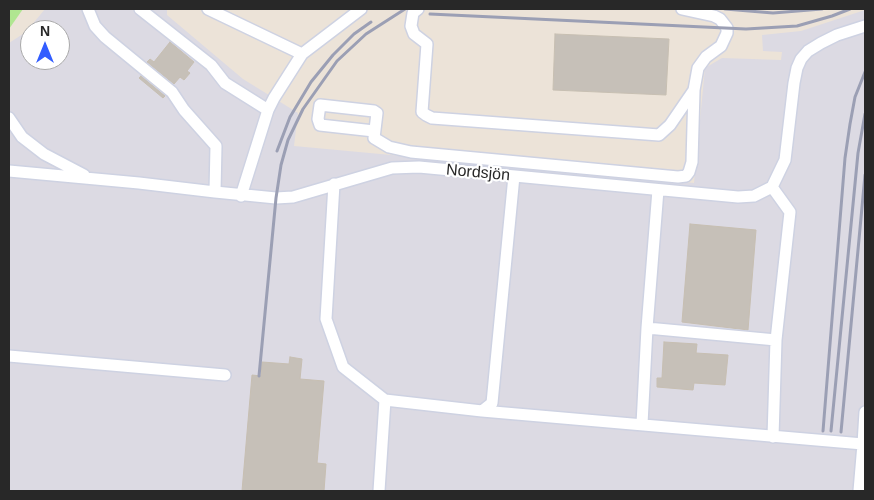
<!DOCTYPE html>
<html>
<head>
<meta charset="utf-8">
<style>
  body { margin:0 }
  #map { position:relative; width:874px; height:500px; overflow:hidden; background:#ece3d8; font-family:Helvetica,sans-serif }
  canvas { display:block }
  .frame { position:absolute; inset:0; border:10px solid #282828; pointer-events:none }
  .north { position:absolute; left:20px; top:20px; width:50px; height:50px; box-sizing:border-box; background:#fff; border:1px solid #a9a9a9; border-radius:50%; rotate:0deg; font-size:14px; font-weight:700; line-height:20px; text-align:center; color:#282828 }
  .north::after { content:''; display:block; margin:auto; width:18px; height:22px; background:#325dff; clip-path:polygon(50% 0,100% 100%,50% 72%,0 100%) }
</style>
</head>
<body>
<div id="map">
<canvas width="874" height="500"></canvas>
<div class="frame"></div>
<div class="north">N</div>
</div>
<script>
const context = document.querySelector('canvas').getContext('2d');
context.lineJoin = 'round';
function paint(path, color) {
  context.fillStyle = color;
  context.fill(path, 'evenodd');
}
function shape(rows) {
  const path = new Path2D();
  for (const r of rows) {
    path.moveTo(r[0], r[1]);
    for (let i = 2; i < r.length; i += 2) path.lineTo(r[i], r[i + 1]);
  }
  return path;
}
function stroke(path, color, width, dash) {
  context.strokeStyle = color;
  context.lineWidth = width;
  context.lineCap = dash ? 'butt' : 'round';
  context.setLineDash(dash || []);
  context.stroke(path);
}
function label(font, color, halo, rows, align = 'center') {
  context.font = font + ' Helvetica,sans-serif';
  context.lineWidth = 4.5;
  context.setLineDash([]);
  context.textBaseline = 'middle';
  context.strokeStyle = halo;
  context.fillStyle = color;
  for (const [text, x, y, turn = 0] of rows) {
    context.save();
    context.translate(x, y);
    context.rotate((+turn || 0) * Math.PI / 180);
    context.textAlign = isNaN(turn) ? turn : align;
    if (halo) context.strokeText(text, 0, 0);
    context.fillText(text, 0, 0);
    context.restore();
  }
}
const industrial = shape([
  [45,9,167,9,167,15,243,79,298,113,294,146,694,183,705,68,722,58,781,60,782,52,763,51,762,35,801,31,865,10,865,491,9,491,9,43,26,32],
  [30,30,60,30,60,60,30,60]
]);
const green = shape([
  [9,9,23,9,9,29]
]);
const building = shape([
  [555,34,669,39,666,95,553,90,555,34],
  [170,42,194,62,187,71,190,73,184,80,180,77,174,84,147,62,150,59,154,62,170,42],
  [141,76,165,96,163,98,139,78,141,76],
  [690,224,756,230,748,330,682,322,690,224],
  [664,342,697,344,696,353,728,355,725,385,694,383,693,390,657,387,657,378,662,378,664,342],
  [290,357,302,359,300,379,324,381,317,463,326,464,324,491,242,491,252,375,261,376,262,362,289,364,290,357]
]);
const minor = shape([
  [88,9,95,26,105,37,172,92,184,110,216,146,215,192,276,198,293,197,392,168,419,167,738,197,754,196,772,187,785,160,794,83,797,68,801,59,808,51,821,43,837,35,865,26],
  [140,9,211,65,225,83,268,110,274,98,302,54,208,9],
  [418,9,413,13,411,26,414,34,427,44,422,112,426,115,432,118,659,135,670,125,694,90,698,68,706,57,721,46,727,33,727,28,720,19,714,16,682,9],
  [302,54,361,9],
  [9,118,22,137,44,154,84,175],
  [374,131,320,125,318,119,320,105,374,111,377,113,374,138,389,147,411,152,678,177,686,176,689,172,692,162,694,90],
  [9,171,139,183,215,192],
  [334,184,326,319,343,367,385,400],
  [772,187,790,212,776,340,773,437],
  [241,196,268,110],
  [647,328,658,190],
  [9,356,225,375],
  [482,411,863,444,859,491],
  [865,412,863,444,865,444],
  [642,424,647,328,776,340],
  [379,491,385,400,482,411,492,403,514,176]
]);
const rail = shape([
  [725,9,773,13,822,9],
  [430,14,746,29,797,26,832,16,850,9],
  [277,151,290,117,311,82,333,55,354,34,371,22],
  [259,376,276,198,281,165,288,140,303,109,337,61,366,34,405,9],
  [823,431,845,158,850,124,855,97,865,72],
  [831,431,858,153,865,114],
  [841,432,865,175]
]);
const streetNames = [
  ["Nordsjön",478,173,5]
];
paint(industrial, '#dcdae3');
paint(green, '#b0e691');
paint(building, '#c6c0b8');
stroke(building, '#c7bfb2', 1);
stroke(minor, '#ced2e2', 14);
stroke(minor, '#fff', 11);
stroke(rail, '#9b9fb4', 3);
label('16px', '#282828', '#fff', streetNames);
</script>
</body>
</html>
